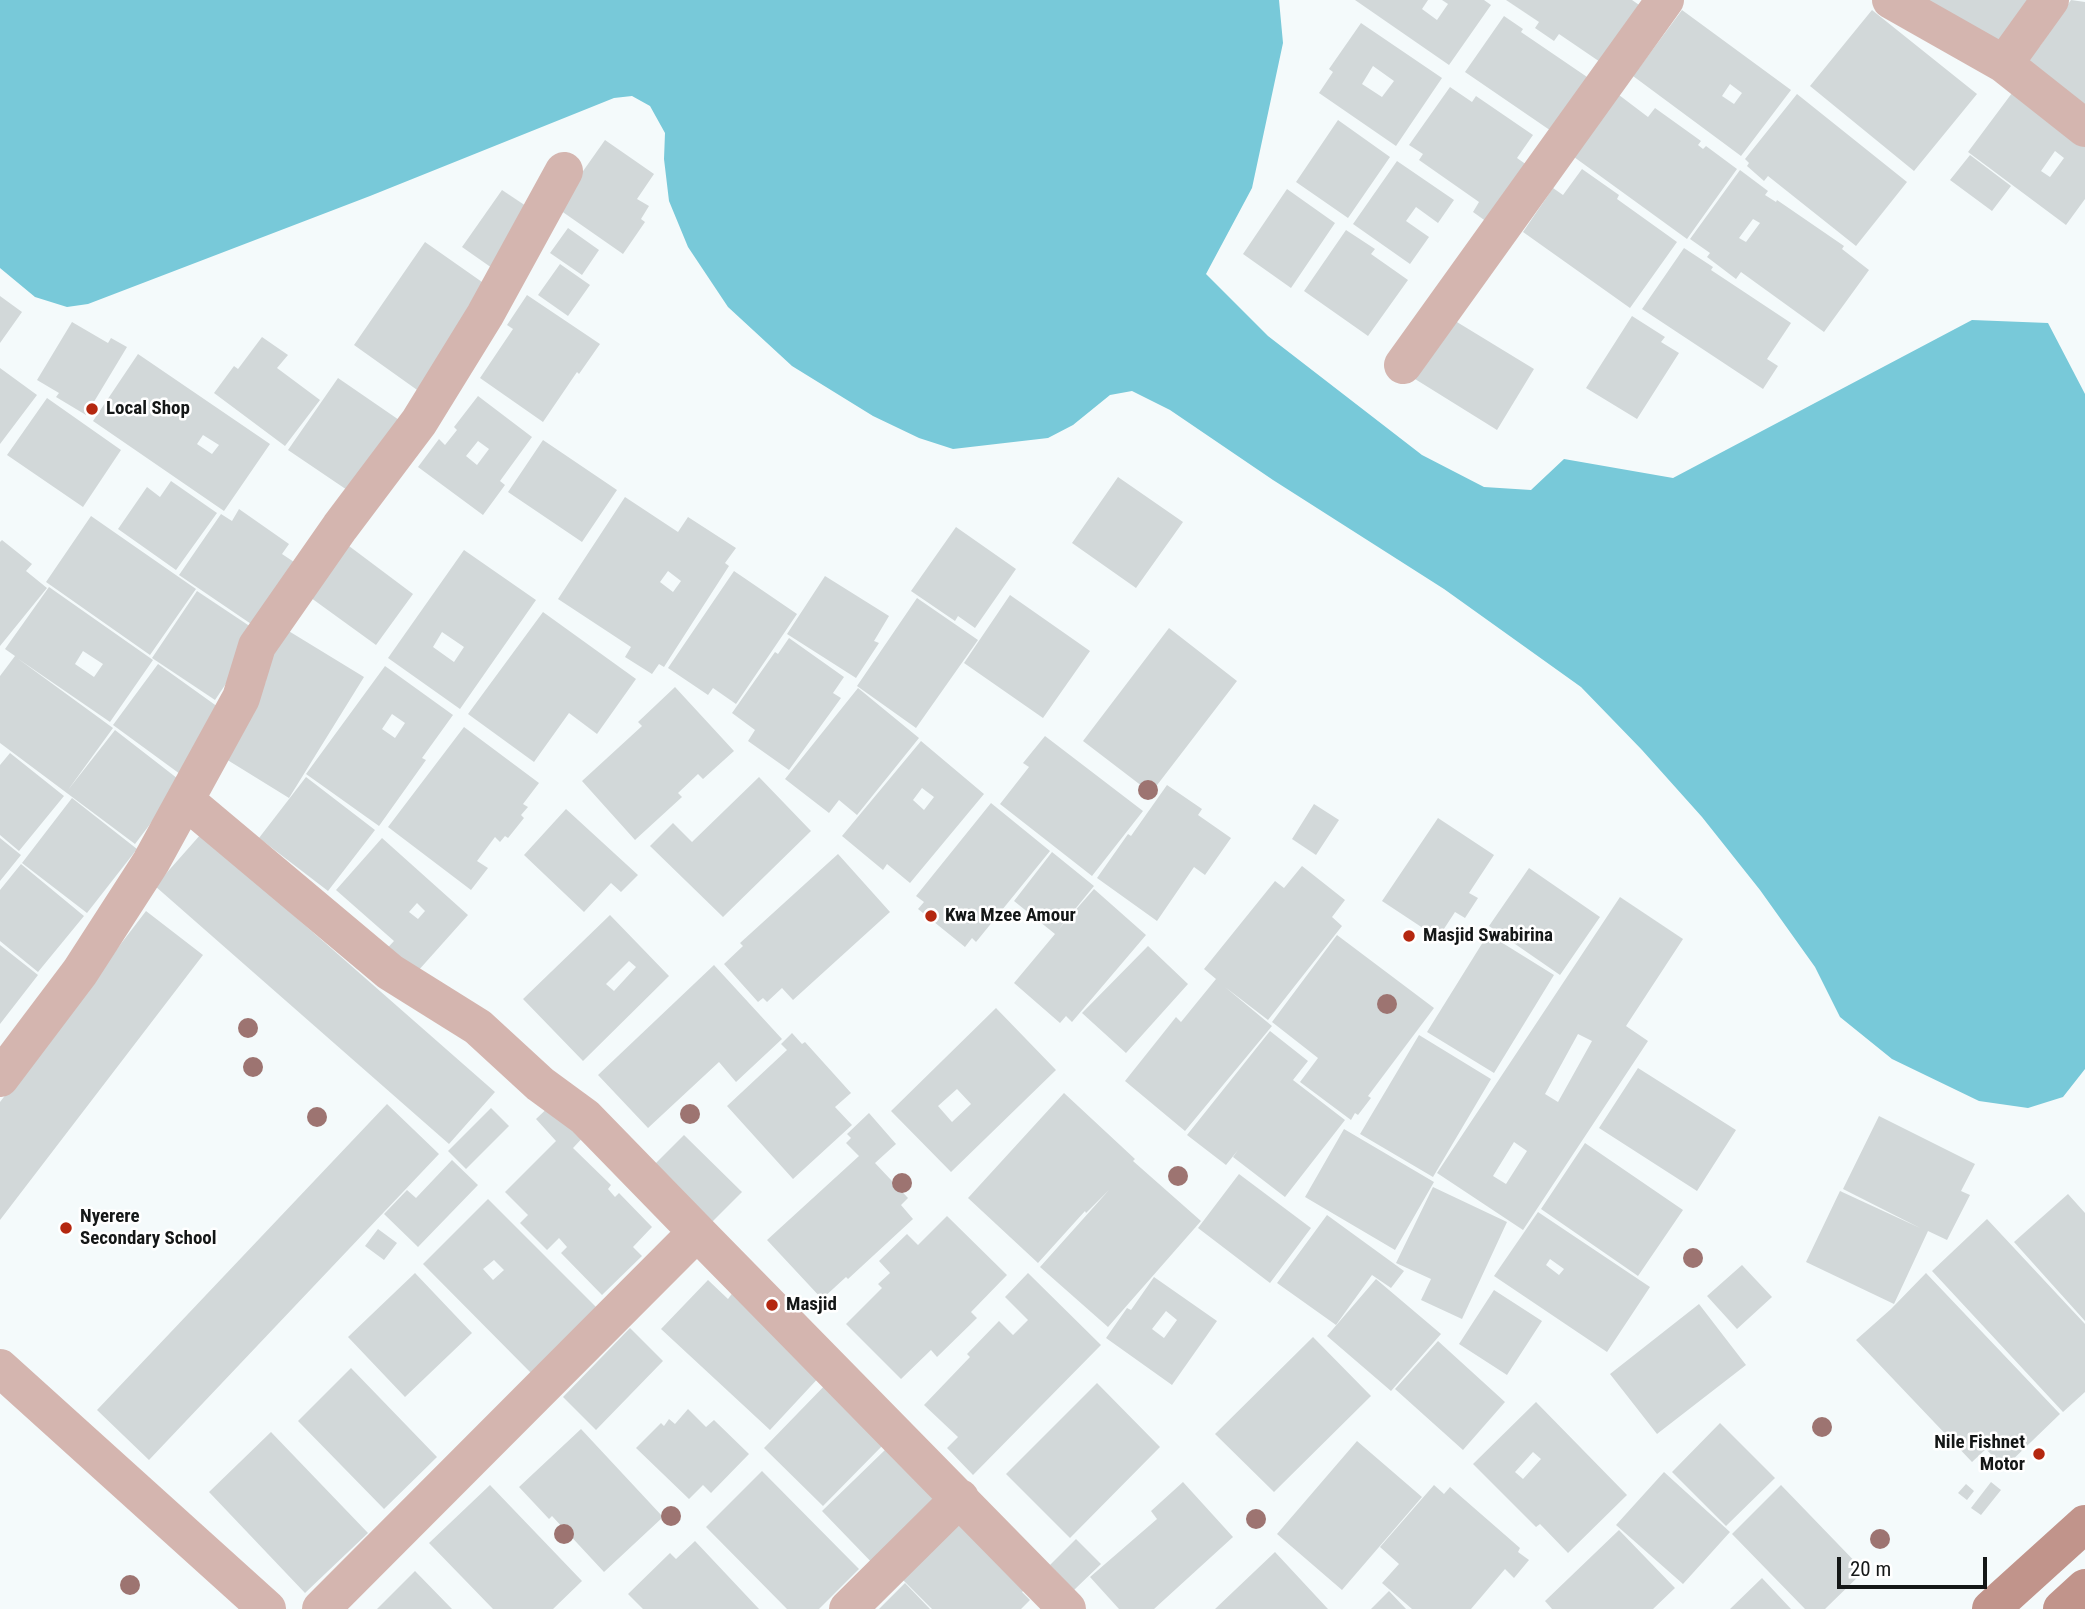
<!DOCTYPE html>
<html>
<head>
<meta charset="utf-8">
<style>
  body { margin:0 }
  #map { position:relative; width:2085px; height:1609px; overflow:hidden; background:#f4fafb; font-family:"Roboto Condensed",sans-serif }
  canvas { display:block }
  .scale { position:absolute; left:1837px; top:1557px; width:150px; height:32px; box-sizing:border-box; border:4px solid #141717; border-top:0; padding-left:9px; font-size:21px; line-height:24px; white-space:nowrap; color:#141717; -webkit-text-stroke:5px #fff; paint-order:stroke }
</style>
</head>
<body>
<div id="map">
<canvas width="2085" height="1609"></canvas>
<div class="scale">20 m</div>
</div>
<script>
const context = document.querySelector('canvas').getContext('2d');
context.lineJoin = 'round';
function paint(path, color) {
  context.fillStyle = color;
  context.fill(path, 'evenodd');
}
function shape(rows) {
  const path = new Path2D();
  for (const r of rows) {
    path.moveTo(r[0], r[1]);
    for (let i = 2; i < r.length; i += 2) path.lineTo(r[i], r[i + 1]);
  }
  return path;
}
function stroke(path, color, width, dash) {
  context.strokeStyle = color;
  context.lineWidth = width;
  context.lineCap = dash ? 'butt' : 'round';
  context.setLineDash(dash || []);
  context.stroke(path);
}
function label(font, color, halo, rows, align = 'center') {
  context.font = font + ' "Roboto Condensed",sans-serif';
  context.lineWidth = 5;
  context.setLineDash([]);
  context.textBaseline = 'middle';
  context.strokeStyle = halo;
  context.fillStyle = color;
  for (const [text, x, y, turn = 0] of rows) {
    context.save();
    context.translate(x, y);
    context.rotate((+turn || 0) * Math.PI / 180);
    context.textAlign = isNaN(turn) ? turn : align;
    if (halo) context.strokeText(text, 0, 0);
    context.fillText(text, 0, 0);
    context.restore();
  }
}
const water = shape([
  [0,0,1279,0,1283,43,1252,188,1206,274,1268,336,1422,455,1484,487,1531,490,1564,459,1673,478,1972,320,2048,323,2085,394,2085,1069,2063,1097,2028,1108,1979,1101,1892,1059,1840,1017,1815,967,1760,890,1702,817,1642,750,1581,687,1444,589,1273,480,1170,410,1132,391,1110,395,1073,425,1048,438,953,449,919,438,873,416,792,366,728,307,688,247,669,201,664,159,665,133,650,106,632,96,614,98,370,196,88,304,67,307,35,297,0,268]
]);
const building = shape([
  [1355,0,1428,0,1422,9,1437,20,1448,4,1442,0,1484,0,1491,5,1449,65],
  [1506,0,1632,0,1645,9,1606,66,1559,34,1554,41,1535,28,1539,22],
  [1924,0,2046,0,2006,60],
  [2071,0,2085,2,2085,119,2012,67,2040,46],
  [1682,10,1791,90,1741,156,1633,76],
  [1730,84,1742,93,1734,104,1722,96],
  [1872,10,1977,94,1914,171,1810,86],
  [1504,16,1523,29,1521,32,1590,79,1557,135,1465,72],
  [1361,23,1442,78,1396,146,1319,93,1333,72,1329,69],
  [1373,66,1394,81,1382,97,1362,84],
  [2018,85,2085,135,2085,199,2066,225,1968,152],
  [2055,151,2064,158,2050,177,2041,171],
  [1450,87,1472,102,1476,96,1533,135,1517,158,1534,170,1494,227,1473,212,1479,202,1419,160,1423,154,1409,145],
  [1797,94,1907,182,1856,246,1768,176,1764,181,1747,166,1749,163,1745,159],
  [1619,95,1648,117,1655,108,1701,141,1698,145,1703,149,1706,146,1737,169,1687,239,1574,157],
  [1338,120,1390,157,1348,218,1296,182],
  [605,140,654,174,637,199,649,206,641,219,645,222,623,254,557,208],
  [1970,155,2011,186,1992,211,1950,180],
  [1397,161,1454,200,1438,223,1416,207,1406,221,1429,237,1410,264,1353,224],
  [1582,169,1619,195,1617,199,1677,242,1630,308,1523,232,1553,188,1563,195],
  [1740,170,1768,191,1765,195,1776,202,1777,200,1844,246,1842,249,1869,270,1824,332,1741,272,1736,279,1707,257,1710,253,1690,239],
  [1753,219,1760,223,1746,242,1739,238],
  [1287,189,1335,223,1291,288,1243,254],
  [502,190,532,210,492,268,462,247],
  [568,228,599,250,582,275,550,253],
  [1346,230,1375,249,1371,254,1408,280,1368,336,1304,291],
  [425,242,492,289,420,392,354,345],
  [1684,248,1713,267,1711,270,1791,323,1767,359,1778,366,1763,389,1642,309],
  [560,264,590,285,568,316,538,295],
  [527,295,600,344,579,374,577,372,543,422,480,378,513,329,507,325],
  [0,296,22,312,0,343],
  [1632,316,1665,337,1661,342,1679,353,1637,419,1586,388],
  [1452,319,1534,369,1497,430,1415,379],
  [72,322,108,343,111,338,127,347,86,415,56,397,59,393,37,380],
  [262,337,288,355,277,368,320,400,285,446,214,393,234,366,238,369],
  [138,354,270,444,224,511,93,421],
  [203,435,219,445,212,454,197,444],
  [0,368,37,395,0,444],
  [338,378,402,422,353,494,288,450],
  [478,396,532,437,500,481,505,485,483,515,418,467,439,439,445,445,457,430,454,427],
  [478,441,489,449,477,465,466,456],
  [47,398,121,450,83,507,7,455],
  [543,440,617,490,582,542,508,492],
  [1118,477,1183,522,1136,588,1072,543],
  [171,481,217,513,176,570,118,529,147,487,160,497],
  [625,497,678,532,688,517,736,548,725,563,729,566,664,667,659,664,652,674,625,657,631,647,558,599],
  [668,571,681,581,673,592,660,582],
  [239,509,289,544,282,554,300,566,257,628,179,575,221,514,232,521],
  [91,516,196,589,150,655,46,582],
  [956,527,1016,569,975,628,958,616,955,621,911,591],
  [2,540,32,564,26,571,47,588,0,646,0,542],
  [345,543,413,594,376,645,307,595],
  [464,550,536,600,460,709,388,658],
  [442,632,464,647,454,662,433,647],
  [734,571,797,614,736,704,713,688,708,695,668,668],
  [825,576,889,616,874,641,879,643,856,678,787,634],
  [49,587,153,660,110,722,17,658,113,728,68,790,115,730,182,782,135,844,0,743,0,676,15,656,5,649],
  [83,651,103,664,94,677,75,664],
  [197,591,260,633,215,700,152,658],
  [1010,595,1090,651,1043,718,964,663],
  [917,598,978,640,916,728,857,686],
  [543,612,636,679,597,734,569,713,534,762,468,714],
  [1169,628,1237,681,1151,793,1083,741],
  [287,630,364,677,289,798,221,756,266,681,261,678],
  [789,638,844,677,833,693,841,698,789,770,748,741,755,730,732,713,775,652,778,654],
  [158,664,225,712,180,774,113,725],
  [385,666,453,715,422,758,426,760,379,826,306,774],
  [392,714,405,723,395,738,382,729],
  [675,687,734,751,703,779,698,774,678,793,682,797,635,840,582,781,642,726,638,722],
  [858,688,919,738,857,815,839,800,829,813,785,779],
  [464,727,539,783,523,804,528,807,521,815,524,818,508,838,505,836,500,842,495,837,477,861,488,868,471,890,388,827],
  [1045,736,1143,811,1092,876,1000,804,1029,767,1023,763],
  [921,741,984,794,910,883,887,864,883,870,842,836],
  [922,788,934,797,924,810,913,800],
  [10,753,64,796,19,851,0,835,0,765],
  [306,777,375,830,328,891,259,838],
  [759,777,811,831,723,917,650,846,673,823,692,842],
  [1167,785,1202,809,1198,815,1231,838,1205,875,1194,867,1157,921,1097,878,1128,834,1131,836],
  [72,798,137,849,87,913,22,863],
  [991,803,1050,851,976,942,972,938,965,947,918,909,924,902,916,896],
  [1314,804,1339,820,1316,855,1292,839],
  [566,809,638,875,621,892,611,883,584,912,524,855],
  [1438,818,1494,855,1469,893,1478,898,1465,918,1455,912,1438,938,1382,901],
  [201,834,495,1092,449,1144,155,886],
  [0,838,21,855,0,881],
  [382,838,468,915,409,981,380,956,394,941,336,890],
  [417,903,425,911,418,919,409,912],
  [1052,852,1094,886,1058,930,1094,889,1146,935,1072,1022,1066,1016,1060,1023,1014,983,1055,934,1014,901],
  [838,854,890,912,793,1000,782,988,767,1002,763,998,758,1002,724,964,743,946,740,943],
  [21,864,84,916,38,972,0,941,0,890],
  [1302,866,1345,900,1332,917,1342,926,1268,1020,1225,987,1272,1026,1185,1131,1125,1081,1176,1017,1181,1022,1216,979,1204,969,1275,881,1284,888],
  [1529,868,1600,917,1560,975,1489,926],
  [1620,897,1683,939,1626,1026,1648,1041,1523,1230,1437,1173],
  [1578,1034,1592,1041,1558,1102,1545,1094],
  [1514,1142,1527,1151,1506,1184,1493,1176],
  [146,911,203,955,0,1220,0,1102],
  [610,915,669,976,583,1061,523,999],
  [629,961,636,967,614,991,606,984],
  [1488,934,1554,975,1494,1073,1427,1032],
  [1337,935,1434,1008,1368,1096,1371,1098,1358,1115,1355,1113,1351,1120,1300,1082,1318,1058,1272,1022],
  [0,945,38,975,0,1024],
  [1148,946,1188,984,1126,1053,1082,1013],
  [714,965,782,1039,736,1082,719,1062,648,1128,598,1075],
  [996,1008,1056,1070,951,1172,891,1111],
  [957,1089,971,1104,952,1122,938,1106],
  [1270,1031,1308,1061,1293,1080,1345,1120,1285,1197,1233,1157,1238,1150,1226,1165,1187,1135],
  [792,1033,802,1044,805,1042,851,1093,835,1107,852,1125,793,1179,727,1106,787,1050,781,1044],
  [1419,1035,1491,1079,1433,1177,1360,1134],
  [1638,1068,1736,1130,1697,1191,1599,1128],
  [1064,1093,1135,1159,1133,1161,1201,1221,1108,1327,1040,1267,1109,1190,1086,1213,1085,1211,1038,1263,968,1198],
  [556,1100,588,1132,573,1148,611,1185,608,1189,615,1197,619,1193,652,1227,633,1247,642,1256,602,1295,561,1253,567,1247,559,1238,547,1250,520,1223,528,1215,505,1192,556,1141,536,1119],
  [387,1104,439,1154,149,1460,97,1410],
  [491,1108,509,1126,466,1169,448,1151],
  [869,1113,896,1144,875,1163,908,1198,901,1205,913,1219,848,1279,846,1277,822,1299,767,1240,859,1156,846,1143,851,1138,847,1134],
  [1879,1116,1975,1164,1961,1191,1970,1195,1947,1240,1928,1231,1894,1304,1806,1262,1840,1191,1920,1228,1843,1189],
  [1344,1129,1434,1182,1395,1250,1305,1197],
  [684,1135,742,1192,711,1223,653,1166],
  [1585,1143,1683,1210,1638,1276,1541,1209],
  [452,1160,478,1185,418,1247,384,1214,407,1190,416,1198],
  [1239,1174,1311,1228,1270,1283,1198,1228],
  [1433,1187,1507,1222,1462,1319,1421,1300,1431,1279,1396,1263],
  [2068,1194,2085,1213,2085,1321,2014,1242],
  [488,1199,599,1310,533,1375,423,1264],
  [494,1260,504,1270,493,1280,483,1269],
  [1538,1212,1650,1287,1607,1352,1494,1276],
  [1550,1259,1564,1269,1559,1275,1546,1265],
  [1327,1215,1404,1271,1391,1288,1372,1275,1336,1325,1277,1283],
  [947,1216,1007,1275,971,1312,977,1318,937,1357,931,1350,901,1379,846,1324,882,1288,878,1284,890,1273,879,1261,907,1234,918,1245],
  [1987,1219,2085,1324,2085,1392,2063,1412,1932,1271],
  [378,1229,397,1243,384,1260,365,1246],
  [1742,1265,1772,1297,1737,1329,1707,1296],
  [415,1273,472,1333,405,1397,348,1337],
  [1028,1273,1101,1345,973,1475,947,1448,958,1437,924,1405,970,1357,967,1354,999,1321,1013,1335,1028,1320,1005,1297],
  [1926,1273,2060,1414,2004,1468,1986,1449,1972,1462,1856,1340,1891,1309],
  [1154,1277,1217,1321,1172,1385,1106,1338,1127,1308,1131,1310],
  [1166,1311,1177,1320,1164,1338,1152,1329],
  [1376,1279,1441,1334,1391,1391,1327,1336],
  [708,1280,728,1299,734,1291,823,1373,770,1430,661,1329],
  [1494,1290,1542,1321,1507,1375,1459,1344],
  [1699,1304,1746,1365,1657,1434,1610,1374],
  [630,1328,663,1361,596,1430,563,1397],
  [1313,1337,1371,1396,1274,1492,1215,1434],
  [1438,1341,1505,1402,1463,1450,1395,1389],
  [351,1368,437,1457,384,1509,298,1421],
  [831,1379,886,1442,823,1506,764,1448],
  [1097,1383,1160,1447,1070,1538,1006,1474],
  [1536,1402,1627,1495,1568,1553,1540,1524,1536,1527,1473,1464],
  [1533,1452,1541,1459,1523,1479,1515,1472],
  [688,1409,706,1427,714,1420,749,1454,711,1493,703,1485,689,1499,636,1448,661,1423,664,1426,669,1419,675,1424],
  [1720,1423,1775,1478,1726,1526,1672,1472],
  [581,1429,663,1517,604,1572,552,1516,549,1519,519,1487],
  [271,1432,368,1533,305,1593,209,1492],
  [1357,1441,1422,1497,1342,1590,1277,1534],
  [886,1449,941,1506,878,1569,822,1511],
  [762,1471,859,1569,819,1609,787,1609,706,1527],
  [1664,1472,1730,1532,1683,1584,1616,1525],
  [1183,1482,1233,1537,1154,1609,1119,1609,1090,1577,1157,1519,1151,1511],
  [1991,1482,2001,1490,1981,1515,1971,1508],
  [1966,1484,1974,1491,1967,1500,1958,1493],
  [490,1485,582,1581,553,1609,493,1609,429,1543],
  [1434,1485,1444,1494,1450,1487,1520,1548,1518,1552,1529,1560,1514,1578,1505,1569,1471,1609,1412,1609,1382,1583,1399,1564,1380,1547],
  [1781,1485,1864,1571,1825,1609,1805,1609,1732,1534],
  [963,1520,1029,1585,1022,1592,1030,1600,1021,1609,932,1609,903,1580],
  [1619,1530,1675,1588,1653,1609,1552,1609,1545,1601],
  [1076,1539,1101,1564,1074,1590,1050,1565],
  [695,1541,759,1609,643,1609,628,1594,670,1553,676,1559],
  [1275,1552,1328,1609,1215,1609],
  [415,1571,452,1609,377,1609],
  [1762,1578,1791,1609,1730,1609],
  [905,1583,930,1609,879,1609],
  [1389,1591,1406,1609,1371,1609]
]);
const minor = shape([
  [1891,0,2004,64,2085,128],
  [2004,64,2050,0],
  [1403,365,1665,0],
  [185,800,390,972,478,1027,540,1084,585,1117,697,1232],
  [0,1078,80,972,151,862,241,698,257,646,340,527,419,422,485,315,564,171],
  [0,1368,267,1609],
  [321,1609,697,1232,1067,1609],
  [848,1609,960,1498]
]);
const secondary = shape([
  [1991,1609,2085,1524],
  [2062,1609,2085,1588]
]);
const trees = [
  [1148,790],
  [1387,1004],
  [248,1028],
  [253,1067],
  [690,1114],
  [317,1117],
  [1178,1176],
  [902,1183],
  [1693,1258],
  [1822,1427],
  [671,1516],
  [1256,1519],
  [564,1534],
  [1880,1539],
  [130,1585]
];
const markers = [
  [92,409,7,"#b4270f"],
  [931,916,7,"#b4270f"],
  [1409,936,7,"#b4270f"],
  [66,1228,7,"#b4270f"],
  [772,1305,7,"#b4270f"],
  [2039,1454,7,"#b4270f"]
];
const poiNames = [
  ["Local Shop",106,409],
  ["Kwa Mzee Amour",945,916],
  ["Masjid Swabirina",1423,936],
  ["Nyerere",80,1217],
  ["Secondary School",80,1239],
  ["Masjid",786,1305],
  ["Nile Fishnet",2025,1443,"right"],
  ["Motor",2025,1465,"right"]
];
paint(water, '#78c9d9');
paint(building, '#d2d8d9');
stroke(minor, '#d4b5af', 38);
stroke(secondary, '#c1948b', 38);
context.fillStyle = '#9d7471';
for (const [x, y] of trees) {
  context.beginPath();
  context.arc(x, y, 10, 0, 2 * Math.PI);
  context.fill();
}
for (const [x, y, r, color] of markers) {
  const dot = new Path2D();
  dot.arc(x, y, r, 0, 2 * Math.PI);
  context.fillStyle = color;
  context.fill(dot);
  stroke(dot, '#fff', 2.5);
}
label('bold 19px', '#141717', '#fff', poiNames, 'left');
</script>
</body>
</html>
